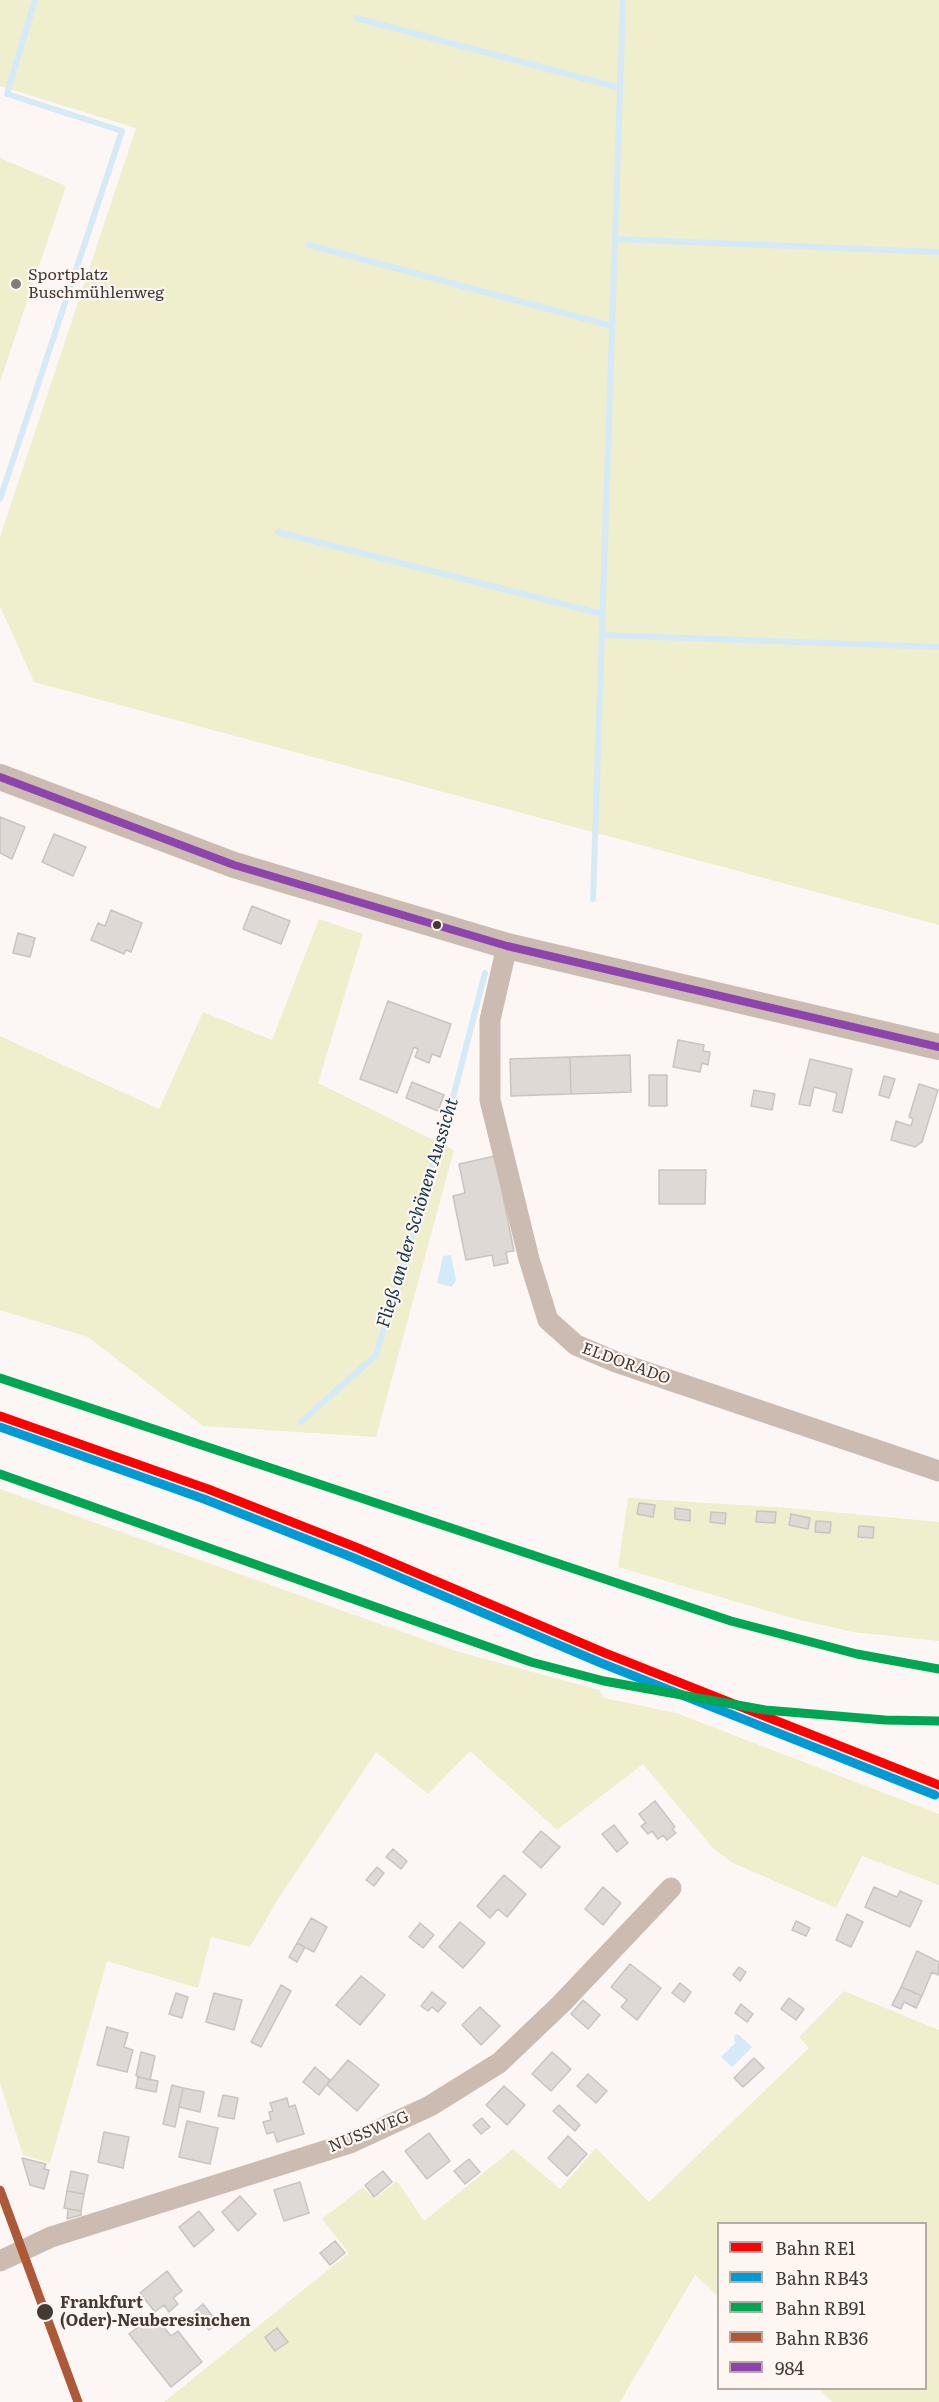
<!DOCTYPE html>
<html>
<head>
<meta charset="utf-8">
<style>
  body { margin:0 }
  #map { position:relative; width:939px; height:2402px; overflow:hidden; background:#fcf7f5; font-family:Literata,serif }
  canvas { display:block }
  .legend { position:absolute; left:717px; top:2222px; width:210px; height:168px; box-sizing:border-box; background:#fff6f2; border:2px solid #b4aba7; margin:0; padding:8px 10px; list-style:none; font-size:18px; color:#433a36 }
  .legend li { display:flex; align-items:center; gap:12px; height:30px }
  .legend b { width:30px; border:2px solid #b4aba7 }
</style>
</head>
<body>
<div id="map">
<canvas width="939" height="2402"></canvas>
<ul class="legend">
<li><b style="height:8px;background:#f00"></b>Bahn RE1</li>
<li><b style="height:8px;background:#009bd5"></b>Bahn RB43</li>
<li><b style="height:8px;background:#00a651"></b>Bahn RB91</li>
<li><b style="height:8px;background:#ad5937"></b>Bahn RB36</li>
<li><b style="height:8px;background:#8e44ad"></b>984</li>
</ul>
</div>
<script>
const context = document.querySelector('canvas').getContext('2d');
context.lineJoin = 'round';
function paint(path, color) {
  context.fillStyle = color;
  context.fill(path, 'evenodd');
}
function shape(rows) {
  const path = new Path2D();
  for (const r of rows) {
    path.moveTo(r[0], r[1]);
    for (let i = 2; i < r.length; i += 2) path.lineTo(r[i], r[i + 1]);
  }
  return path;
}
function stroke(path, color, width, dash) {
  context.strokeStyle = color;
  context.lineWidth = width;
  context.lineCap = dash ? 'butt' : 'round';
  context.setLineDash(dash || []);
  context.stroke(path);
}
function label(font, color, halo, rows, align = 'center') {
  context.font = font + ' Literata,serif';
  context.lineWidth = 4.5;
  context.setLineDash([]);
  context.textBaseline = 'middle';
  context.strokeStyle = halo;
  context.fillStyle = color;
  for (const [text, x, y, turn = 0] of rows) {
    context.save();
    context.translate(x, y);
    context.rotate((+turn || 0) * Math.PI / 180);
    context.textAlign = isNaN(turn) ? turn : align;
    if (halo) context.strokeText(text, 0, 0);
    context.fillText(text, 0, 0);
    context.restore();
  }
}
const green = shape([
  [0,0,939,0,939,925,34,682,0,606,0,537,136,128,0,86],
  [0,158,66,186,0,382],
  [319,919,363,934,318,1083,454,1150,376,1437,203,1426,88,1337,0,1310,0,1036,159,1109,203,1012,272,1040],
  [0,1489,459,1652,599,1690,604,1698,676,1713,939,1814,939,1885,862,1856,836,1908,731,1862,713,1848,643,1764,557,1830,470,1751,428,1794,376,1752,278,1899,250,1947,211,1937,198,1988,107,1961,50,2163,23,2155,0,2083],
  [628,1498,788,1508,939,1522,939,1641,853,1632,792,1618,618,1567],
  [844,1991,939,2030,939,2402,832,2402,819,2389,926,2388,926,2224,718,2224,718,2296,695,2275,620,2402,164,2402,349,2253,322,2219,363,2187,374,2199,397,2181,424,2221,513,2149,560,2189,596,2148,649,2202,809,2048,799,2037]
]);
const water = shape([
  [451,1255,456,1280,452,1287,437,1283,443,1256],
  [736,2034,739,2035,752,2047,732,2067,721,2057,735,2043,734,2037]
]);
const stream = shape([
  [356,18,620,88],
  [615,239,939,252],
  [309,245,612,326],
  [0,499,122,131,7,94,35,0],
  [278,532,602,614],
  [602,635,939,647],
  [593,899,623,0],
  [301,1422,376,1355,454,1094,485,973]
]);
const building = shape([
  [0,817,25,827,12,859,0,853,0,817],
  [54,834,86,847,73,876,42,862,54,834],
  [252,906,290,921,281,944,243,929,252,906],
  [111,910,142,923,131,952,126,950,124,954,91,940,98,923,105,926,111,910],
  [18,933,35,938,30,957,13,953,18,933],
  [388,1001,451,1024,440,1057,432,1054,429,1063,415,1057,418,1049,414,1047,397,1093,360,1079,388,1001],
  [678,1040,704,1045,703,1051,710,1052,708,1065,702,1063,700,1072,673,1067,678,1040],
  [630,1055,631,1092,571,1094,570,1057,630,1055],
  [570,1057,571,1094,511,1096,510,1059,570,1057],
  [810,1059,852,1069,842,1113,833,1111,837,1093,814,1087,810,1106,799,1104,810,1059],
  [649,1075,667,1075,667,1106,649,1106,649,1075],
  [884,1076,895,1079,889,1098,879,1095,884,1076],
  [412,1082,444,1095,438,1111,406,1098,412,1082],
  [919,1084,938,1090,922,1142,915,1147,891,1140,896,1121,911,1126,913,1119,909,1117,919,1084],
  [754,1090,775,1094,772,1110,751,1106,754,1090],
  [495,1156,514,1251,506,1252,508,1263,494,1266,492,1255,466,1260,453,1196,465,1193,459,1164,495,1156],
  [659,1170,706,1170,705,1204,659,1204,659,1170],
  [639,1503,655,1505,653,1517,637,1514,639,1503],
  [675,1508,690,1510,690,1521,675,1519,675,1508],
  [757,1511,776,1512,775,1523,756,1522,757,1511],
  [711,1512,726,1513,725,1524,710,1522,711,1512],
  [791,1514,810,1518,808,1529,789,1525,791,1514],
  [816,1521,831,1522,830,1533,815,1532,816,1521],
  [859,1526,874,1527,873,1538,858,1537,859,1526],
  [655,1801,675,1827,672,1829,676,1833,667,1840,663,1835,658,1839,652,1831,648,1834,641,1826,646,1823,639,1814,655,1801],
  [614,1825,628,1843,617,1852,602,1834,614,1825],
  [541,1831,560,1847,541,1868,523,1852,541,1831],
  [393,1849,407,1861,401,1869,386,1857,393,1849],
  [377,1867,384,1873,374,1886,366,1880,377,1867],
  [504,1875,526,1894,507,1917,498,1909,490,1918,477,1906,504,1875],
  [603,1887,621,1903,603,1925,585,1909,603,1887],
  [874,1887,897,1897,900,1891,922,1901,910,1927,865,1907,874,1887],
  [847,1914,863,1922,851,1947,836,1940,847,1914],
  [311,1918,327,1927,314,1952,297,1943,311,1918],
  [796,1921,810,1928,806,1936,792,1930,796,1921],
  [460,1922,485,1943,463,1968,439,1947,460,1922],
  [420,1923,434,1935,423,1948,409,1937,420,1923],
  [297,1943,305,1947,297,1962,289,1957,297,1943],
  [917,1951,939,1962,938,1975,932,1972,922,1996,901,1987,917,1951],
  [630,1964,661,1988,637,2020,621,2007,627,2000,611,1987,630,1964],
  [739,1967,746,1972,740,1981,733,1975,739,1967],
  [361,1976,385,1995,360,2025,336,2005,361,1976],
  [680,1983,691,1992,684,2002,672,1993,680,1983],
  [281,1985,291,1991,261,2047,251,2042,281,1985],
  [901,1987,922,1996,916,2008,904,2002,901,2009,892,2005,901,1987],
  [432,1992,446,2003,438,2012,432,2007,428,2011,421,2006,432,1992],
  [176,1993,188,1997,182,2018,169,2014,176,1993],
  [214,1993,242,2000,234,2030,206,2022,214,1993],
  [789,1998,804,2009,796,2020,781,2009,789,1998],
  [583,2000,600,2015,588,2029,571,2014,583,2000],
  [741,2004,753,2014,747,2022,735,2013,741,2004],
  [480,2007,500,2026,481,2045,462,2025,480,2007],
  [107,2027,128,2033,124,2047,133,2050,127,2072,97,2065,107,2027],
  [141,2052,155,2056,150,2080,136,2076,141,2052],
  [552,2052,571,2069,551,2091,532,2074,552,2052],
  [754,2058,764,2068,743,2087,734,2078,754,2058],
  [348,2060,379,2085,357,2111,327,2085,348,2060],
  [315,2067,330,2080,319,2095,303,2082,315,2067],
  [588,2074,607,2091,596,2103,577,2086,588,2074],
  [138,2077,158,2081,156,2092,136,2088,138,2077],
  [172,2085,183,2088,175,2127,163,2124,172,2085],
  [504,2086,525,2105,507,2125,486,2105,504,2086],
  [183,2088,204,2092,200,2112,179,2107,183,2088],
  [223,2095,238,2098,234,2119,218,2116,223,2095],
  [287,2098,289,2107,295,2105,304,2134,277,2142,274,2132,267,2134,263,2122,271,2120,269,2112,273,2111,270,2103,287,2098],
  [559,2105,580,2125,575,2131,553,2111,559,2105],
  [482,2118,490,2127,481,2134,473,2125,482,2118],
  [187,2121,218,2128,210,2164,179,2157,187,2121],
  [104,2132,129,2137,123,2168,98,2162,104,2132],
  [429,2133,450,2161,427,2179,405,2151,429,2133],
  [568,2136,587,2154,567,2176,548,2158,568,2136],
  [22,2158,46,2164,44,2169,49,2170,44,2189,30,2185,22,2158],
  [469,2159,480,2172,465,2184,454,2171,469,2159],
  [71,2171,88,2175,84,2194,67,2191,71,2171],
  [383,2171,392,2182,374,2197,365,2185,383,2171],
  [300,2182,309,2213,284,2221,274,2190,300,2182],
  [67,2191,84,2194,81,2211,64,2208,67,2191],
  [240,2196,256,2214,238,2231,222,2212,240,2196],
  [68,2209,81,2211,81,2215,67,2219,68,2209],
  [199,2211,214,2230,194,2247,179,2227,199,2211],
  [335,2241,345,2253,330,2265,320,2253,335,2241],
  [167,2271,182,2291,173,2298,178,2304,169,2312,164,2305,155,2312,140,2293,167,2271],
  [203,2304,218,2323,209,2330,194,2312,203,2304],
  [154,2315,171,2336,178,2331,202,2362,171,2387,129,2334,154,2315],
  [277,2328,288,2342,275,2351,265,2337,277,2328]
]);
const minor = shape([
  [507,946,490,1020,490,1100,529,1259,548,1320,576,1345,616,1362,939,1471],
  [0,2261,51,2237,350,2143,430,2106,499,2063,561,2004,671,1888]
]);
const tertiary = shape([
  [0,777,234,865,507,946,939,1047]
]);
const bus1 = shape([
  [0,777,234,865,507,946,939,1047]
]);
const rail1 = shape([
  [0,1416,208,1489,358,1548,605,1653,939,1785]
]);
const rail2 = shape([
  [0,1427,204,1499,354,1558,601,1663,935,1795]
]);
const rail3 = shape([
  [0,1378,731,1621,857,1654,939,1669],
  [0,1474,531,1662,604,1681,765,1710,885,1720,939,1721]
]);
const rail4 = shape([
  [0,2190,78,2402]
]);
const markers = [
  [16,284,6,"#847c79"],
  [437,925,5,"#433a36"],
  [45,2312,9,"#433a36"]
];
const poiNames = [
  ["Sportplatz",28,275],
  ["Buschmühlenweg",28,293]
];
const streetNames = [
  ["ELDORADO",626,1364,20],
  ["NUSSWEG",369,2132,-22]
];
const stopNames = [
  ["Frankfurt",60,2303],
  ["(Oder)-Neuberesinchen",60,2321]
];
const waterNames = [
  ["Fließ an der Schönen Aussicht",418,1213,-73]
];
paint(green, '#efeecd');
paint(water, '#d4eaf7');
stroke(stream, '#d4eaf7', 6);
paint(building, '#dfd9d6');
stroke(building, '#cac4c1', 1.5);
stroke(minor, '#cbbbb1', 21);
stroke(tertiary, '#cbbbb1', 26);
stroke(bus1, '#8e44ad', 8);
stroke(rail1, '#f00', 9);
stroke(rail2, '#009bd5', 9);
stroke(rail3, '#00a651', 9);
stroke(rail4, '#ad5937', 9);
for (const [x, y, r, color] of markers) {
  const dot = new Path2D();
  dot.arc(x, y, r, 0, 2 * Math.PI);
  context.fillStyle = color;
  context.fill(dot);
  stroke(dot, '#fff6f2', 2);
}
label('16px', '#433a36', '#fff6f2', poiNames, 'left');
label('16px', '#433a36', '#fff6f2', streetNames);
label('bold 16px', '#433a36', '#fff6f2', stopNames, 'left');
label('italic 18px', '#0e374b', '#fff6f2', waterNames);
</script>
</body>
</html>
